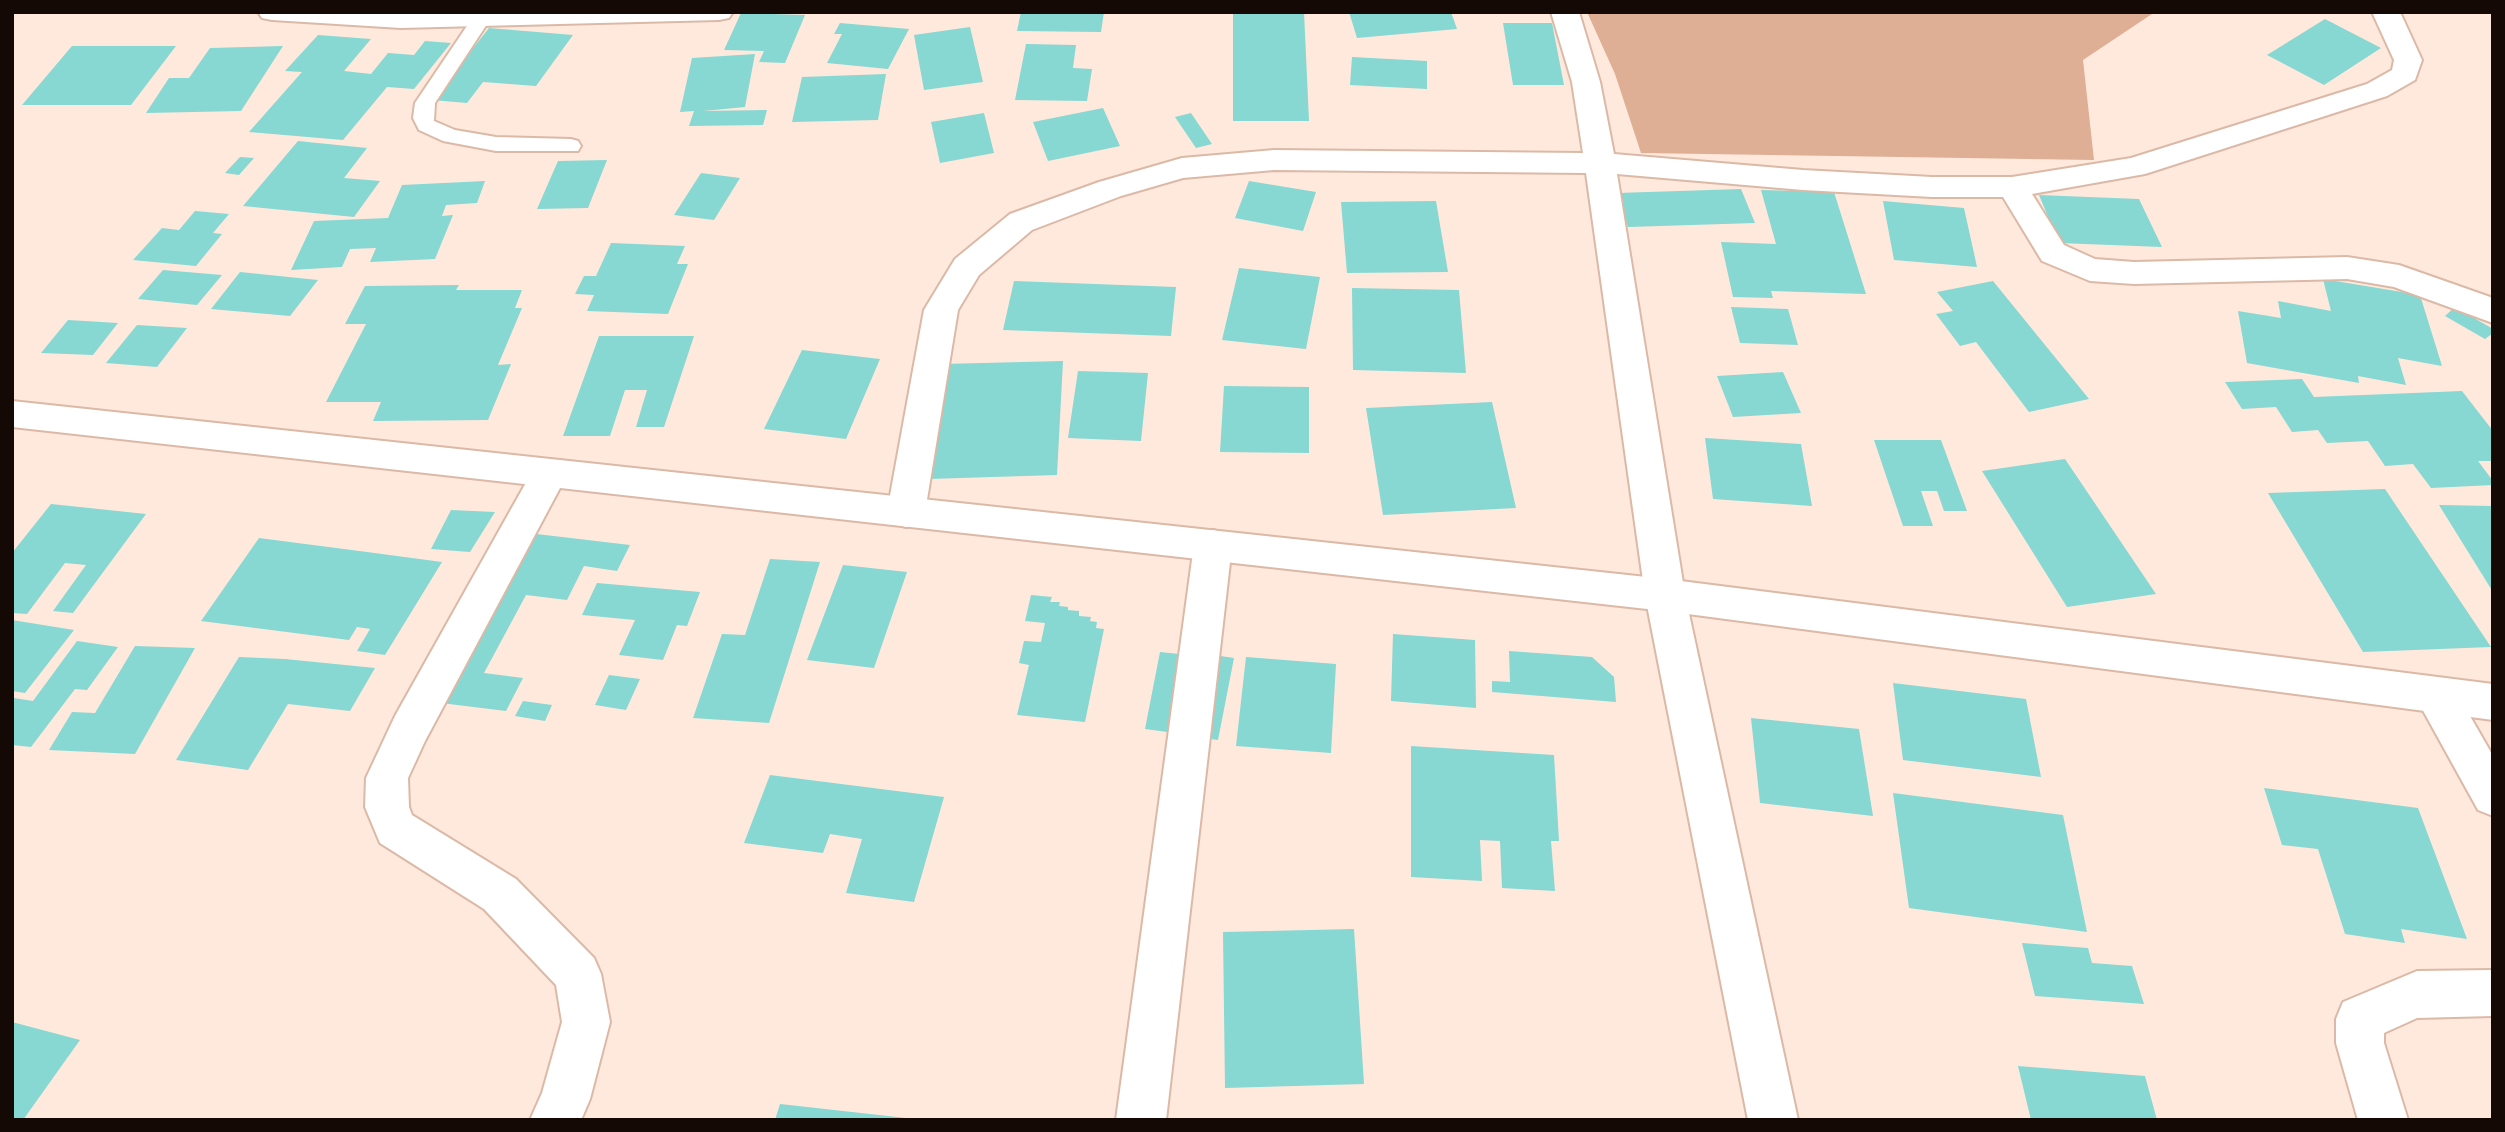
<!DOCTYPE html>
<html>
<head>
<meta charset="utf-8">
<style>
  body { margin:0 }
  #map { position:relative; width:2505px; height:1132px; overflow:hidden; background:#ffe9dd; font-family:Raleway,sans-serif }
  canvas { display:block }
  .frame { position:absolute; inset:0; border:14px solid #140904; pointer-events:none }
</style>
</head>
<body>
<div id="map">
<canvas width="2505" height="1132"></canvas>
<div class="frame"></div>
</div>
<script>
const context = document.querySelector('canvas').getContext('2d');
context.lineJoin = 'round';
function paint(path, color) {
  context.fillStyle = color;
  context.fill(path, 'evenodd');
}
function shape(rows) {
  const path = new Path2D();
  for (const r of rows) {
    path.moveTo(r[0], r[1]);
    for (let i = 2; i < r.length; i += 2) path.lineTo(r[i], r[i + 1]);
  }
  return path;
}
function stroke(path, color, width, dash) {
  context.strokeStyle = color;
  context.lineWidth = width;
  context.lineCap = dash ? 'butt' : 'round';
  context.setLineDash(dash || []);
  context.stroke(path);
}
const green = shape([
  [1587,12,2155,12,2083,60,2094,160,1641,153,1615,74]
]);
const building = shape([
  [1021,12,1104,12,1101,32,1017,31],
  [1233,12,1304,12,1309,121,1233,121],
  [1349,12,1451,12,1457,29,1357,38],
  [741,13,805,15,785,63,759,62,764,51,724,50],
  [2325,19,2381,48,2324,85,2267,55],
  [840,23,909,29,888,69,827,63,842,34,834,34],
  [1503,23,1552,23,1564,85,1513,85],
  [970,27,983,82,924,90,914,35],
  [489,28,573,35,536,86,483,82,467,103,432,100],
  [318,35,371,39,344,71,371,74,388,53,414,55,425,41,451,43,414,89,387,87,343,140,249,132,302,72,285,71],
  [1026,44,1076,45,1073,68,1092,69,1087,101,1015,100],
  [72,46,176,46,131,105,22,105],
  [283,46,241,111,146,113,169,78,189,78,210,48],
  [755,54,745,107,703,111,767,110,763,125,689,126,694,111,680,112,692,58],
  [1352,57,1427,61,1427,89,1350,85],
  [886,74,878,120,792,122,802,77],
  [1103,108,1120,146,1048,161,1033,122],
  [984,113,994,153,940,163,931,122],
  [1191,113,1212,144,1196,148,1175,117],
  [298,141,367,148,344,178,380,181,354,217,243,206],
  [240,157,254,158,239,175,225,173],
  [607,160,588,208,537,209,558,161],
  [701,173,740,178,714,220,674,215],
  [485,181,477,203,446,205,442,216,453,215,435,259,370,262,376,248,350,249,342,267,291,270,314,221,388,218,402,185],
  [1249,181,1316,192,1303,231,1235,218],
  [1741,189,1755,223,1628,227,1617,193],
  [1761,190,1834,192,1866,294,1771,291,1773,298,1733,297,1721,242,1776,244],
  [2039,195,2139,199,2162,247,2059,243],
  [1436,201,1448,272,1347,273,1341,202],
  [1883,201,1964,208,1977,267,1894,260],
  [195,211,229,214,213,233,222,234,196,266,133,260,162,228,179,230],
  [611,243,685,246,677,264,688,264,668,314,587,311,594,295,575,294,584,276,596,276],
  [1239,268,1320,277,1306,349,1222,340],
  [163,270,222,275,197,305,138,299],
  [240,272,318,280,290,316,211,309],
  [2323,279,2420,295,2442,366,2398,358,2406,385,2358,376,2359,383,2247,363,2238,311,2281,318,2278,301,2331,311],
  [1014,281,1176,287,1171,336,1003,330],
  [1993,281,2089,399,2029,412,1976,342,1960,346,1936,314,1953,311,1937,292],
  [459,285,456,290,522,290,515,308,522,308,498,365,511,364,488,420,373,421,381,402,326,402,366,324,345,324,365,286],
  [1352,288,1459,290,1466,373,1353,370],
  [1731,307,1788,309,1798,345,1740,343],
  [2455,307,2493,329,2493,333,2485,339,2445,316],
  [68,320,118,323,93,355,41,353],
  [137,325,187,328,157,367,106,363],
  [599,336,694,336,664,427,636,427,647,390,625,390,610,436,563,436],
  [802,350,880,359,846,439,764,429],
  [1063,361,1057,475,929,479,942,364],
  [1078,371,1148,373,1141,441,1068,438],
  [1783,372,1801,413,1733,417,1717,376],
  [2302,379,2314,397,2462,391,2493,431,2493,461,2478,461,2493,481,2493,485,2431,488,2413,464,2385,466,2368,441,2327,443,2318,430,2292,432,2276,407,2242,409,2225,382],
  [1224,386,1309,387,1309,453,1220,452],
  [1492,402,1516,508,1383,515,1366,408],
  [1705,438,1801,444,1812,506,1713,499],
  [1874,440,1941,440,1967,511,1944,511,1937,491,1921,491,1933,526,1903,526],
  [2065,459,2156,594,2067,607,1982,471],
  [2385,489,2491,647,2363,652,2268,493],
  [51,504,146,514,73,613,53,611,86,565,65,563,27,614,12,613,12,553],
  [2439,505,2493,506,2493,592],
  [451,510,495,512,470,552,431,549],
  [528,533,630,545,617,571,584,566,567,600,526,595,484,673,523,678,506,711,433,702],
  [259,538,367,552,442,562,385,655,357,651,370,629,357,627,349,640,201,621],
  [770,559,820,562,769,723,693,718,722,634,745,635],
  [843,565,907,572,874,668,807,660],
  [597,583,700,592,687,626,677,625,663,660,619,655,635,620,582,615],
  [1031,595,1052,597,1050,602,1060,602,1059,606,1068,607,1068,610,1079,611,1079,616,1091,617,1090,621,1097,622,1096,628,1104,629,1085,722,1017,715,1029,665,1019,663,1024,641,1041,642,1045,623,1025,621],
  [12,620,74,630,25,693,12,691],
  [1393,634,1475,640,1476,708,1391,701],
  [77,641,118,647,87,690,75,689,31,747,12,745,12,701,14,698,33,701],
  [135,646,195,648,135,754,49,750,72,712,95,713],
  [1509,651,1592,657,1614,677,1616,702,1492,692,1492,681,1510,682],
  [1160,652,1189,655,1175,733,1145,729],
  [1207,654,1234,658,1218,740,1190,736],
  [239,657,285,659,375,668,350,711,288,704,248,770,176,760],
  [1246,657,1336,664,1331,753,1236,746],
  [609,675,640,679,626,710,595,705],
  [1893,683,2026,699,2041,777,1903,760],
  [523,701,552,705,545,721,515,716],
  [1751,718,1859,729,1873,816,1760,803],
  [1411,746,1554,755,1559,841,1551,841,1555,891,1502,888,1500,841,1480,840,1482,881,1411,877],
  [770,775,944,797,914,902,846,893,862,839,830,834,823,853,744,843],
  [2264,788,2418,808,2467,939,2401,929,2405,943,2345,934,2318,849,2282,845],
  [1893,793,2063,815,2087,932,1909,908],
  [1354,929,1364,1084,1225,1088,1223,932],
  [2022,943,2088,948,2092,963,2132,966,2144,1004,2035,996],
  [12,1022,80,1040,23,1120,12,1120],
  [2018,1066,2145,1076,2157,1120,2031,1120],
  [780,1104,906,1118,906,1120,775,1120]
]);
const service = shape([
  [482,12,491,18,435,103,434,121,455,130,496,137,571,139,578,141,581,146,578,151,496,151,443,141,419,130,413,118,415,103,475,14,482,12]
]);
const minor = shape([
  [258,12,733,12,729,18,719,20,401,28,272,20,262,18,258,12],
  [1551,12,1579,12,1600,82,1614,154,1803,170,1932,177,2012,177,2131,158,2367,84,2392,70,2394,60,2372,12,2400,12,2422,60,2415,80,2387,96,2145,174,2032,194,2064,245,2095,259,2134,262,2347,257,2399,265,2493,298,2493,323,2394,287,2347,279,2134,284,2090,281,2042,261,2003,197,1932,197,1803,190,1617,174,1685,595,1798,1120,1748,1120,1645,595,1586,173,1274,170,1183,178,1121,196,1032,230,979,275,958,310,925,512,919,523,906,527,893,523,887,512,924,310,955,259,1010,214,1099,182,1182,158,1274,150,1583,153,1572,82,1551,12],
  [550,459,563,463,568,473,425,741,408,778,409,807,412,815,516,879,594,958,601,974,610,1022,590,1099,581,1120,530,1120,542,1093,562,1022,556,985,484,909,380,843,365,807,366,778,395,716,537,463,550,459],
  [1213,530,1226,534,1232,545,1166,1120,1116,1120,1194,545,1200,534,1213,530],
  [2436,678,2451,683,2493,756,2493,816,2478,810,2415,696,2421,683,2436,678],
  [2493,970,2493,1016,2417,1018,2384,1033,2384,1043,2408,1120,2358,1120,2336,1043,2336,1019,2343,1002,2417,971,2493,970]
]);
const tertiary = shape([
  [12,401,1665,579,2493,684,2493,720,1665,611,12,427,12,401]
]);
paint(green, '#deaf95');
paint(building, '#87d7d2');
stroke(service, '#dbb9a6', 4);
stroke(minor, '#dbb9a6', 4);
stroke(tertiary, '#dbb9a6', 4);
paint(service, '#fff');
paint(minor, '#fff');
paint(tertiary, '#fff');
</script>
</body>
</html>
